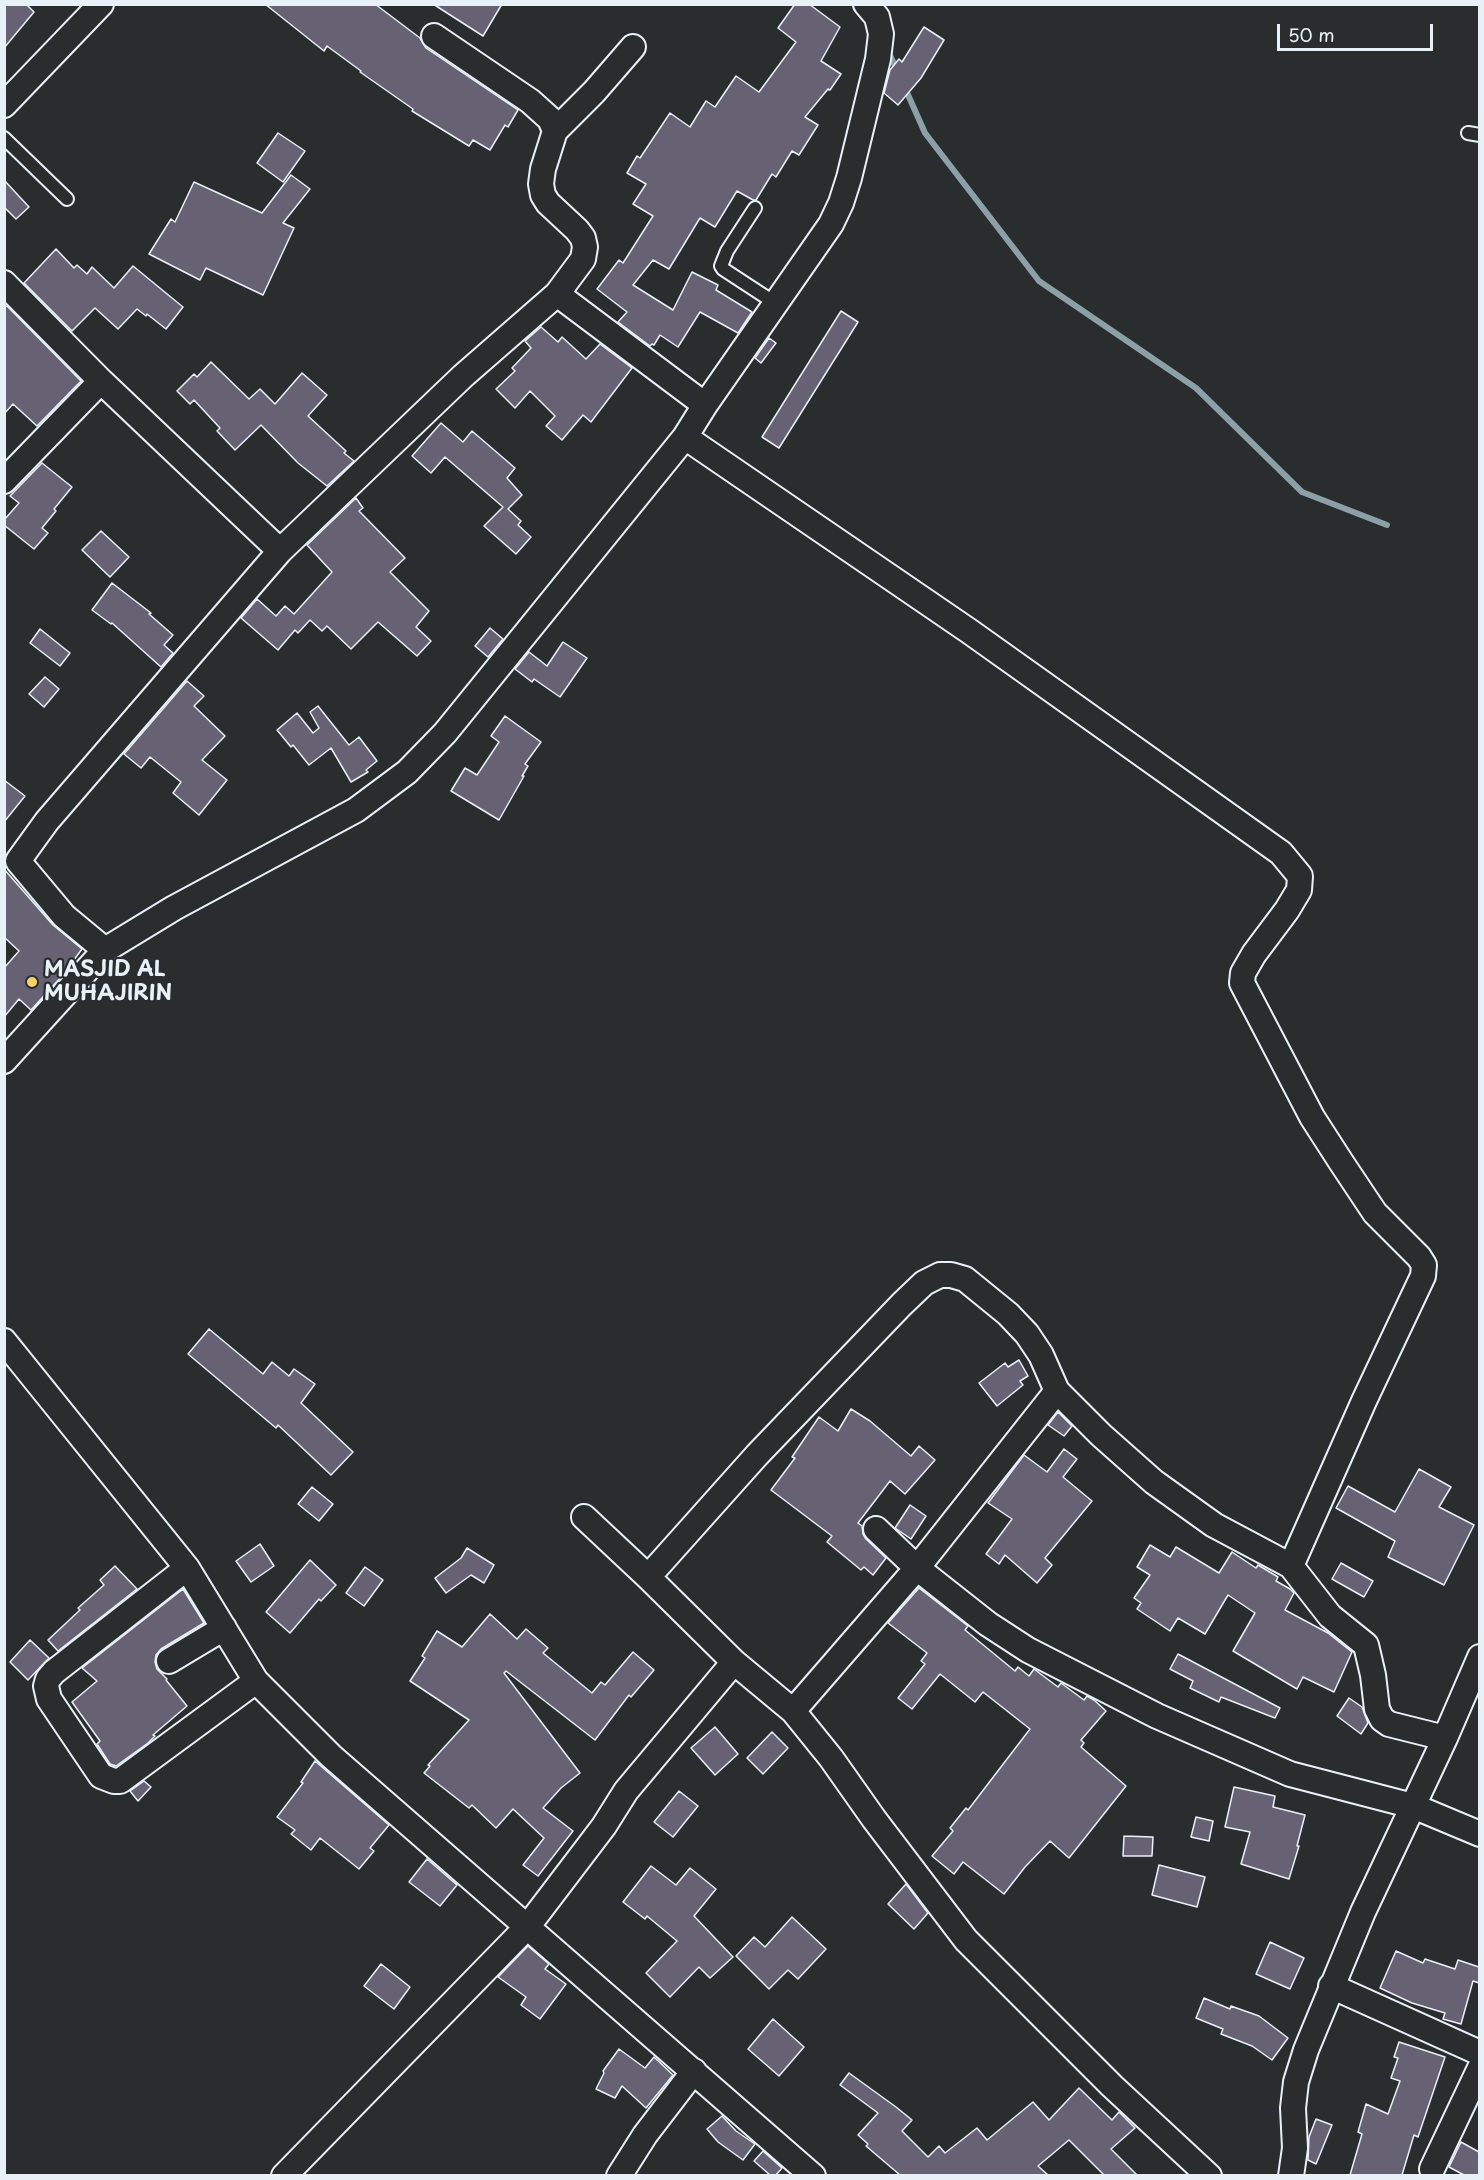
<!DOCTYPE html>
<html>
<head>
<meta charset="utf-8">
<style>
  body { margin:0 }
  #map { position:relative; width:1484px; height:2180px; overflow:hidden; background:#2a2d2e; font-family:"Playpen Sans",sans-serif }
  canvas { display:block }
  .frame { position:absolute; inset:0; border:6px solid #e8f1f8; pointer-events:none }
  .scale { position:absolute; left:1277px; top:24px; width:156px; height:27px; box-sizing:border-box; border:3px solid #e8f1f8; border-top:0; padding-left:8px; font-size:18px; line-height:21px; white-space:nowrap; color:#e8f1f8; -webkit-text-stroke:4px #2a2d2e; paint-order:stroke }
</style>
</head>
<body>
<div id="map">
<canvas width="1484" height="2180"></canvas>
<div class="frame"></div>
<div class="scale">50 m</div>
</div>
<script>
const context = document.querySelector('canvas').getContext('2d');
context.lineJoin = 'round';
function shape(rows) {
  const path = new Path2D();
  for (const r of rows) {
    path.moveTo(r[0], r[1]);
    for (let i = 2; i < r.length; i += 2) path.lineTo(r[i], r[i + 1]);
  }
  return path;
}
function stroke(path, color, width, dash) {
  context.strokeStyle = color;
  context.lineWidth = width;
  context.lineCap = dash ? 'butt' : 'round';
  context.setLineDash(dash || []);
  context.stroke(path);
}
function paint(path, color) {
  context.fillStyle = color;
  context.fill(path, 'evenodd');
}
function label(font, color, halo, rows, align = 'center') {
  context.font = font + ' "Playpen Sans",sans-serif';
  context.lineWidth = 4.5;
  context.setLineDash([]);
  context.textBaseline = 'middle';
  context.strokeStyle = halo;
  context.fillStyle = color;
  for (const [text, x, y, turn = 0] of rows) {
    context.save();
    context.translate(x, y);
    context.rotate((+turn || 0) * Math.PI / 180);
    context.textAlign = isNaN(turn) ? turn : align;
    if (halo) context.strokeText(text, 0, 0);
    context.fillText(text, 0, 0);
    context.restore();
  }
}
const stream = shape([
  [887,49,897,70],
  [905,88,925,133,1039,281,1196,388,1302,492,1387,525]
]);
const building = shape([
  [4,4,26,4,34,12,4,48,4,4],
  [265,4,375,4,420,38,426,48,518,110,508,127,505,125,490,150,473,140,469,146,412,111,413,109,360,72,361,71,327,46,324,51,265,4],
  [433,4,502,4,483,36,433,4],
  [795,4,809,4,840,27,821,61,841,74,830,90,828,89,805,117,818,125,799,155,792,151,776,177,772,174,756,200,753,200,737,191,715,227,700,218,669,269,653,260,633,285,673,310,692,272,718,285,716,290,752,312,738,333,700,312,678,347,660,335,654,345,652,344,650,346,618,322,627,312,597,289,619,260,623,263,653,216,633,204,646,184,627,173,637,156,640,158,670,113,690,127,706,101,715,107,736,76,759,92,796,42,778,28,795,4],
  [924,27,944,40,921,78,898,105,884,93,890,70,899,59,902,62,924,27],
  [278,133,305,151,283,182,257,163,278,133],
  [291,175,310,189,283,223,294,228,263,295,206,268,200,280,149,254,171,219,175,222,194,182,262,213,291,175],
  [4,180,29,207,16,219,4,207,4,180],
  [56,249,74,268,77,265,87,274,92,267,114,288,133,266,183,307,166,329,147,314,146,316,137,309,118,329,95,308,72,331,24,283,56,249],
  [7,306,81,381,37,426,13,404,4,414,4,308,7,306],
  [841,311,858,322,779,448,762,437,841,311],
  [541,327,558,342,562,337,586,359,600,344,632,368,591,422,583,415,562,440,546,426,555,416,530,391,515,408,496,389,515,371,512,368,531,348,525,341,541,327],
  [769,338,776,343,761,363,755,358,769,338],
  [211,362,249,399,260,389,275,404,302,373,327,395,308,416,346,451,344,453,354,461,327,486,298,463,261,425,235,450,217,431,220,428,194,400,190,404,177,391,194,374,197,377,211,362],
  [441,423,463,442,472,431,515,468,507,478,522,495,508,509,521,521,518,525,531,537,516,554,484,526,503,507,445,457,431,473,412,456,441,423],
  [42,463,72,487,54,509,56,511,42,528,48,533,34,549,4,525,4,520,19,503,10,496,42,463],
  [356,498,363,508,359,511,405,558,390,572,429,611,416,627,431,641,417,656,378,622,351,649,327,626,322,631,310,620,298,633,295,630,278,650,241,618,257,599,276,616,285,606,294,614,332,572,307,545,356,498],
  [101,531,129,557,110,577,82,550,101,531],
  [112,583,151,613,149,614,173,635,164,645,173,653,161,667,112,623,111,624,92,610,112,583],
  [490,628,503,639,488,657,475,646,490,628],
  [40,629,70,653,60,666,30,643,40,629],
  [563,642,587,658,560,697,534,679,532,682,515,669,529,652,547,666,563,642],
  [45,677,59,689,44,707,29,694,45,677],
  [187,681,204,696,194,706,225,736,202,760,227,780,199,815,173,793,181,782,150,757,141,768,124,754,187,681],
  [318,706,349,745,359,737,377,761,366,770,368,772,351,782,331,748,309,765,293,745,291,747,277,730,297,713,313,733,319,728,310,712,318,706],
  [505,716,541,742,525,764,528,766,522,776,524,776,499,820,451,791,465,768,477,775,499,742,491,736,505,716],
  [4,780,25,796,4,822,4,780],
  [4,869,53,925,82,949,62,976,31,1010,19,999,4,1017,4,968,19,951,4,937,4,869],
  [209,1329,263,1374,272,1362,289,1376,294,1369,315,1384,301,1403,353,1452,331,1475,278,1425,276,1428,188,1354,209,1329],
  [1019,1360,1028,1376,1020,1381,1023,1385,997,1406,979,1383,1005,1363,1008,1367,1019,1360],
  [851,1409,870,1421,911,1456,919,1446,935,1460,905,1494,890,1481,858,1523,862,1526,863,1534,866,1539,886,1558,873,1575,864,1567,861,1570,827,1542,832,1536,771,1490,795,1458,792,1457,819,1417,838,1431,851,1409],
  [1058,1412,1072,1426,1064,1436,1048,1425,1058,1412],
  [1064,1449,1077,1459,1063,1477,1092,1501,1045,1558,1052,1565,1037,1583,1005,1555,999,1564,986,1554,1012,1519,988,1503,1024,1455,1047,1472,1064,1449],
  [1419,1469,1451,1487,1439,1507,1474,1525,1444,1585,1388,1557,1395,1541,1336,1508,1348,1486,1395,1512,1419,1469],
  [312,1487,333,1504,319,1521,298,1504,312,1487],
  [910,1505,926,1516,911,1539,895,1528,910,1505],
  [260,1544,274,1566,251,1582,236,1561,260,1544],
  [1150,1545,1170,1557,1176,1547,1219,1573,1232,1552,1256,1568,1258,1565,1278,1577,1276,1581,1290,1589,1294,1593,1285,1610,1328,1633,1352,1652,1334,1692,1303,1677,1297,1689,1233,1651,1255,1613,1228,1595,1205,1634,1178,1618,1170,1631,1137,1609,1141,1603,1134,1598,1150,1575,1137,1567,1150,1545],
  [467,1548,494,1565,484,1583,471,1575,446,1593,435,1578,461,1558,467,1548],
  [310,1560,336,1585,321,1601,319,1599,290,1633,266,1612,310,1560],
  [1341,1563,1373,1581,1364,1597,1332,1579,1341,1563],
  [115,1566,137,1589,58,1651,48,1640,80,1610,78,1608,104,1585,100,1580,115,1566],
  [365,1567,383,1580,364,1606,346,1593,365,1567],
  [919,1588,968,1626,965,1630,1015,1671,1018,1667,1029,1676,1034,1669,1058,1687,1061,1683,1084,1700,1087,1696,1094,1700,1106,1711,1081,1740,1084,1743,1081,1747,1126,1786,1069,1858,1050,1841,1025,1867,1004,1894,963,1862,954,1874,932,1856,953,1831,950,1828,966,1808,968,1810,1030,1729,983,1692,975,1702,940,1674,912,1709,898,1698,925,1664,921,1661,927,1653,888,1623,919,1588],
  [183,1589,204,1623,161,1649,156,1655,155,1662,157,1669,167,1679,166,1680,187,1706,153,1735,155,1736,148,1743,116,1766,110,1764,97,1744,100,1741,72,1702,97,1681,82,1668,183,1589],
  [490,1614,517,1639,526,1629,548,1648,543,1653,592,1693,601,1682,605,1685,633,1652,654,1670,631,1697,629,1695,595,1740,506,1671,504,1673,580,1773,561,1788,543,1808,573,1831,538,1876,523,1865,544,1838,513,1809,496,1828,472,1805,469,1808,424,1773,430,1766,428,1765,469,1720,410,1681,425,1658,422,1656,437,1631,462,1647,490,1614],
  [30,1640,49,1658,28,1680,10,1662,30,1640],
  [1178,1654,1280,1708,1275,1718,1221,1697,1219,1702,1190,1688,1193,1681,1170,1669,1178,1654],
  [1349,1698,1362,1707,1368,1723,1361,1734,1337,1716,1349,1698],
  [715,1727,738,1754,715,1775,691,1748,715,1727],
  [772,1732,788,1748,763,1774,747,1758,772,1732],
  [315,1761,389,1825,370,1848,374,1851,359,1869,320,1838,311,1850,291,1834,295,1830,277,1817,303,1783,301,1782,315,1761],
  [144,1781,151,1787,138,1801,130,1791,144,1781],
  [1234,1787,1275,1796,1273,1807,1305,1815,1297,1846,1299,1846,1289,1879,1241,1864,1250,1832,1225,1827,1234,1787],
  [679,1791,698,1806,673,1837,654,1822,679,1791],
  [1196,1817,1213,1821,1209,1841,1191,1837,1196,1817],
  [1124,1836,1153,1837,1152,1856,1123,1856,1124,1836],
  [427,1859,457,1885,440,1906,409,1882,427,1859],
  [1159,1865,1205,1877,1197,1907,1152,1895,1159,1865],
  [651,1866,676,1885,690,1868,716,1889,694,1916,733,1957,710,1978,699,1967,670,1997,646,1973,677,1941,647,1916,645,1919,623,1902,651,1866],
  [906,1884,928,1913,914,1929,888,1904,906,1884],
  [792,1917,826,1949,798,1979,788,1970,769,1989,736,1956,754,1937,765,1947,792,1917],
  [1270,1942,1304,1958,1290,1989,1256,1974,1270,1942],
  [528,1946,549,1964,545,1969,566,1984,540,2019,521,2005,526,1997,498,1977,528,1946],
  [1396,1951,1423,1963,1425,1959,1455,1969,1458,1960,1479,1967,1479,1983,1473,1981,1461,2024,1443,2019,1445,2013,1412,2003,1380,1988,1396,1951],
  [381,1964,410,1987,394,2009,364,1986,381,1964],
  [1204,1998,1230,2009,1231,2006,1259,2016,1288,2038,1272,2060,1252,2046,1221,2034,1223,2029,1196,2018,1204,1998],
  [773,2019,804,2047,779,2076,748,2049,773,2019],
  [1399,2042,1445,2057,1418,2137,1414,2135,1402,2175,1350,2175,1362,2134,1358,2132,1366,2104,1388,2114,1400,2081,1391,2078,1398,2058,1394,2057,1399,2042],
  [619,2049,645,2068,654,2057,673,2075,646,2108,622,2086,615,2098,596,2089,604,2073,603,2071,619,2049],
  [849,2073,896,2107,912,2120,902,2131,928,2157,939,2146,945,2153,977,2128,987,2140,1033,2102,1049,2120,1079,2088,1112,2120,1119,2112,1135,2128,1111,2149,1137,2175,1104,2175,1069,2140,1038,2166,1048,2175,900,2175,866,2146,868,2144,858,2135,878,2113,840,2085,849,2073],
  [722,2116,736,2131,755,2144,743,2160,718,2142,707,2129,722,2116],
  [1316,2119,1332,2125,1316,2164,1308,2160,1309,2137,1316,2119],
  [1461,2142,1479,2152,1479,2175,1464,2175,1449,2167,1461,2142],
  [763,2151,782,2168,776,2175,770,2175,754,2161,763,2151]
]);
const service = shape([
  [1468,133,1480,135],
  [4,138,67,199],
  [755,208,727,251,721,266,723,269,775,303]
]);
const minor = shape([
  [434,36,530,101,550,119,555,131,543,169,541,184,543,195,548,203,577,230,583,238,585,247,583,259,557,294],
  [4,105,101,4],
  [555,131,594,92,633,47],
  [4,283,101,381,280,551],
  [685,437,969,631,1281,853,1300,876,1299,890,1287,910,1254,954,1243,973,1242,983,1312,1117,1341,1162,1375,1213,1419,1257,1424,1265,1423,1276,1364,1401,1291,1566],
  [4,481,101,381],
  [105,950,64,916,18,861,47,821,280,551,463,376,557,294,705,405],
  [4,1061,105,950,174,908,356,810,407,772,445,733,685,437,705,405,831,224,841,203,849,178,878,59,881,34,877,17,866,4],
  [4,1341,187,1568,256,1681,331,1756,813,2176],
  [584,1517,648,1577,734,1662,793,1711,831,1758,874,1819,966,1940,1112,2086,1209,2176],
  [187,1568,54,1672,48,1679,46,1686,49,1699,101,1776,114,1781,120,1781,256,1681],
  [648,1577,757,1455,902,1304,924,1283,940,1275,951,1275,965,1279,1008,1314,1027,1334,1041,1355,1057,1391],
  [169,1661,224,1628],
  [793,1711,917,1568,876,1529],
  [1445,1738,1413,1806,1480,1834],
  [1331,1986,1480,2053],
  [1432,2169,1480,2068],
  [284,2176,528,1926,604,1826,626,1791,734,1662],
  [619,2176,645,2135,694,2071],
  [1291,2176,1295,2148,1293,2108,1296,2082,1306,2050,1363,1912,1413,1806,1290,1774,1157,1716,1028,1650,988,1624,917,1568,1057,1391,1101,1435,1154,1482,1214,1525,1291,1566,1330,1616,1366,1645,1373,1675,1377,1709,1382,1719,1389,1724,1445,1738,1480,1657]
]);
const markers = [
  [32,982,6,"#ffd166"]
];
const poiNames = [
  ["MASJID AL",44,970],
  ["MUHAJIRIN",44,994]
];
stroke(stream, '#8ca1a7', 6);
paint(building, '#666274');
stroke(building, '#e8f1f8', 1.5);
stroke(service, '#e8f1f8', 16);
stroke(minor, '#e8f1f8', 28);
stroke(service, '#2a2d2e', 12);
stroke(minor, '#2a2d2e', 24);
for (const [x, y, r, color] of markers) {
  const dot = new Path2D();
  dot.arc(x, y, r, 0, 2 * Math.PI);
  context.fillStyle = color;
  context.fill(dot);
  stroke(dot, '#2a2d2e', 2);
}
label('bold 21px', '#e8f1f8', '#2a2d2e', poiNames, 'left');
</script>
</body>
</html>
